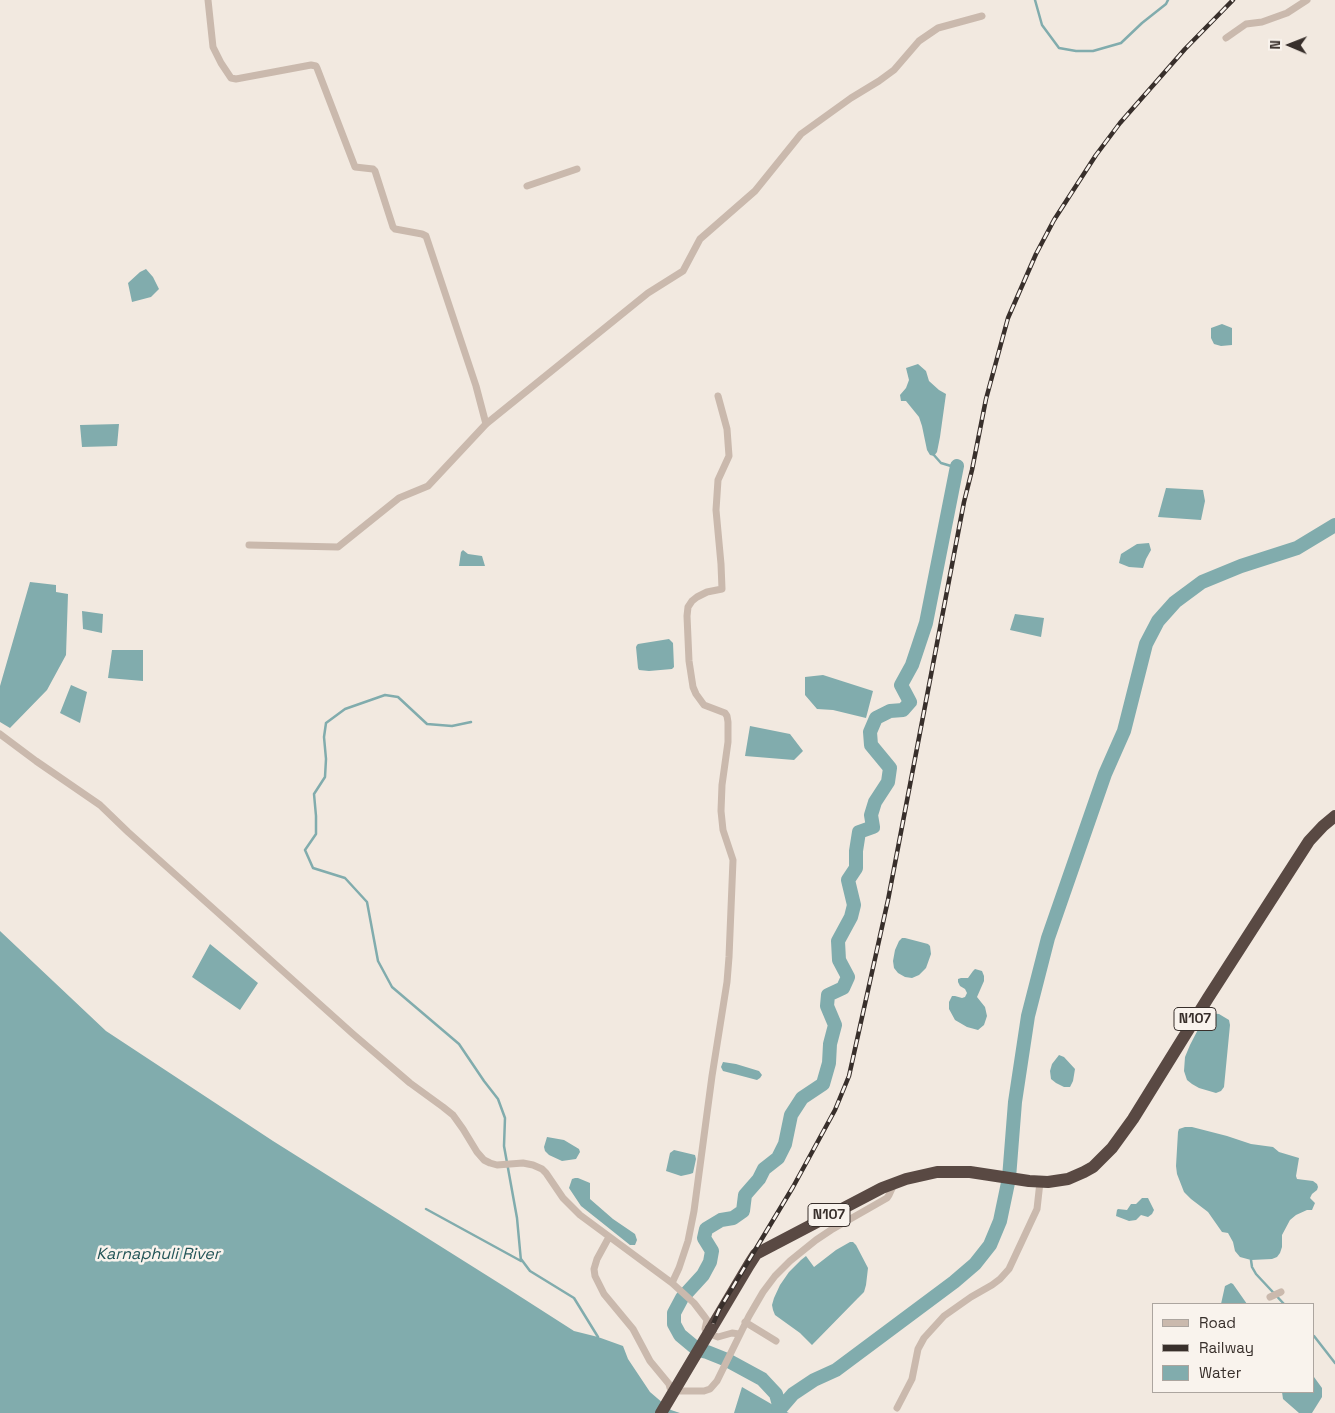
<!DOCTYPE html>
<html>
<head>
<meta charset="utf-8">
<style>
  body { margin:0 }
  #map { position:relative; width:1335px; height:1413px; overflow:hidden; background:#f2e9e0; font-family:"Space Grotesk",sans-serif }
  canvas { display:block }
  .legend { position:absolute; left:1152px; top:1303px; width:162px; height:90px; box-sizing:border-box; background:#f9f3ed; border:1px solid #aca59f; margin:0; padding:6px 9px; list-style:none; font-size:15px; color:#382f2b }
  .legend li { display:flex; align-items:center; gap:10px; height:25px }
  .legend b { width:25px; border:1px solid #aca59f }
  .north { position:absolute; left:1265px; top:20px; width:50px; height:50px; -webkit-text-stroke:4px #f9f3ed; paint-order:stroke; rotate:271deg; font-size:14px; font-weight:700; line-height:20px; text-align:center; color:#382f2b }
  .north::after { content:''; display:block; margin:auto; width:18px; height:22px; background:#382f2b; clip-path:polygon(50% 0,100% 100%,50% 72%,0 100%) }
</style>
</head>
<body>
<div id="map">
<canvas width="1335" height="1413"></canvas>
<ul class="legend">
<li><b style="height:6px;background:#cab9ad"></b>Road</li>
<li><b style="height:6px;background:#382f2b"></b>Railway</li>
<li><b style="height:14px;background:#81acad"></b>Water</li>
</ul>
<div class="north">N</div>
</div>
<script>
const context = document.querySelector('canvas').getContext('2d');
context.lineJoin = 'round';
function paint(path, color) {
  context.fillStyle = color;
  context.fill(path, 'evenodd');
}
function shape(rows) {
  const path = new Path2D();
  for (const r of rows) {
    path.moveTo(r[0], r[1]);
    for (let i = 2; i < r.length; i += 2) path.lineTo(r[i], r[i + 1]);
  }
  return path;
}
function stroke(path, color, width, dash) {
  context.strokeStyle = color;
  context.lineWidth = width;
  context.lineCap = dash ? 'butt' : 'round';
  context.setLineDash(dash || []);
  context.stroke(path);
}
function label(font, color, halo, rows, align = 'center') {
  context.font = font + ' "Space Grotesk",sans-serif';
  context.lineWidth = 5;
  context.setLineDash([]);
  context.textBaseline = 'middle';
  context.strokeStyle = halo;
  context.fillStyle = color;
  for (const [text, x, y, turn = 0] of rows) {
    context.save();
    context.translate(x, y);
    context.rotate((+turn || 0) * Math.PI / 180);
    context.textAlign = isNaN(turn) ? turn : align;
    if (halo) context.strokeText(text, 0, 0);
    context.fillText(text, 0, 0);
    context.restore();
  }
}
const water = shape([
  [146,269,153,277,159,289,151,297,132,302,128,283,140,272],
  [1222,324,1232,328,1232,345,1221,346,1214,344,1211,338,1211,328],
  [918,364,926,371,929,381,939,390,946,394,940,437,937,452,934,456,930,455,927,450,922,426,919,417,906,401,901,401,900,395,906,388,909,380,906,368],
  [119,424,117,446,82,447,80,425],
  [1166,488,1203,490,1205,501,1201,520,1158,517],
  [1149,543,1151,550,1146,559,1143,568,1129,567,1119,563,1121,554,1137,544],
  [463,550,468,554,482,556,485,566,459,566,461,552],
  [30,582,56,585,56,592,68,594,66,655,47,690,10,728,0,722,0,686],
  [82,611,103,614,102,633,83,629],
  [1015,614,1044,618,1041,637,1010,630],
  [669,639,673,643,674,667,672,669,649,671,639,670,638,668,636,647,637,645,638,644],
  [112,650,143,650,143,681,108,678],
  [823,675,873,691,866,718,833,710,817,709,805,695,805,677],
  [71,685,87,692,80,723,60,713],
  [750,726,790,734,803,751,794,760,745,756],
  [0,931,106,1031,273,1141,510,1290,574,1331,598,1337,623,1346,628,1359,650,1392,671,1410,680,1413,0,1413],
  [902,938,905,938,928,944,930,946,931,954,926,968,919,975,912,978,905,977,898,973,894,968,893,961,895,950,899,941],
  [210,944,258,983,240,1010,192,977],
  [975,969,982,971,984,976,984,981,977,997,985,1007,987,1016,984,1025,978,1030,967,1027,955,1020,949,1009,949,1002,952,996,955,996,962,998,965,997,967,993,965,989,960,986,958,982,958,979,961,978,968,978,973,971],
  [1210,1013,1219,1014,1229,1020,1230,1025,1224,1087,1221,1091,1216,1093,1199,1088,1192,1084,1187,1080,1184,1071,1185,1057,1190,1045,1205,1016],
  [1059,1055,1064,1057,1075,1069,1073,1081,1070,1087,1064,1087,1056,1083,1051,1079,1050,1071,1052,1064],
  [723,1062,736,1064,759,1071,762,1075,760,1078,757,1080,723,1071,721,1067],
  [1185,1127,1192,1127,1227,1136,1251,1144,1273,1147,1279,1152,1299,1158,1296,1176,1297,1179,1313,1181,1317,1184,1318,1187,1317,1190,1312,1194,1310,1198,1315,1203,1312,1210,1307,1210,1296,1215,1290,1220,1282,1235,1282,1247,1280,1253,1277,1257,1272,1259,1251,1260,1240,1257,1235,1251,1233,1242,1228,1233,1222,1232,1208,1212,1191,1199,1184,1192,1177,1174,1176,1166,1178,1132,1179,1129],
  [547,1137,564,1140,579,1149,580,1152,576,1159,562,1161,549,1155,545,1151,544,1147],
  [674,1150,695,1155,696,1159,693,1173,690,1174,681,1176,666,1171,670,1153],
  [575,1178,578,1178,590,1183,590,1199,613,1219,635,1234,637,1240,635,1245,630,1245,581,1206,569,1188,572,1179],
  [1142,1198,1148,1198,1154,1210,1152,1214,1148,1217,1141,1215,1136,1220,1129,1221,1116,1216,1117,1210,1118,1209,1127,1210,1131,1204,1136,1204],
  [850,1242,853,1242,856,1245,868,1268,866,1285,864,1292,858,1298,812,1345,800,1333,775,1315,773,1310,772,1305,774,1298,780,1285,789,1272,801,1260,806,1256,814,1267,836,1250],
  [1231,1283,1233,1284,1247,1304,1221,1304,1225,1286],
  [1314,1377,1322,1388,1322,1397,1312,1413,1299,1413,1283,1399,1282,1392,1314,1392],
  [742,1387,780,1409,789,1413,734,1413]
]);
const stream = shape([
  [1035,0,1042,25,1059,48,1076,51,1093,51,1121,43,1142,23,1166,4,1168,0],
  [933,454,941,463,951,466,957,466],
  [471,722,452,726,427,724,398,697,385,695,345,709,326,723,324,737,326,759,325,777,314,794,316,816,316,834,305,850,313,868,345,878,367,902,378,961,392,987,459,1044,484,1081,498,1099,505,1118,504,1146,517,1218,521,1261,521,1259,530,1271,574,1298,598,1337,597,1339],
  [426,1209,521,1261],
  [1251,1260,1252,1267,1256,1274,1284,1304],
  [1314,1336,1335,1363]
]);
const river = shape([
  [780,1409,776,1394,762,1379,727,1360,707,1352,698,1350,680,1335,674,1324,674,1313,682,1298,703,1275,710,1262,712,1251,704,1238,706,1229,721,1220,733,1218,743,1211,745,1195,759,1179,764,1169,778,1158,785,1144,791,1115,802,1098,823,1084,829,1063,830,1044,835,1025,827,1006,828,995,843,988,848,977,839,960,838,941,851,917,854,905,848,880,856,868,856,851,859,832,873,827,871,815,875,802,888,782,890,768,871,745,870,732,876,718,890,711,903,710,910,702,901,685,912,665,926,623,957,466],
  [778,1413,780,1409,793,1394,814,1380,836,1370,954,1282,975,1264,990,1245,1000,1221,1009,1178,1015,1102,1028,1016,1048,938,1105,774,1124,731,1146,644,1158,621,1175,602,1202,582,1241,566,1297,548,1335,525]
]);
const street = shape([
  [208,0,213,47,221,63,231,78,236,79,311,65,316,66,317,68,355,167,373,169,375,171,393,227,395,229,422,234,426,236,476,386,486,424],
  [1226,38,1246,24,1262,22,1287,13,1307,0],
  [527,186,577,169],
  [718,396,727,429,729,456,718,480,716,510,721,564,722,589,707,592,697,597,692,601,688,607,687,616,689,661,693,687,696,694,704,705,725,713,727,716,728,722,728,742,722,785,721,811,723,830,733,860,729,957,727,982,712,1076,694,1211,688,1241,679,1268,672,1283,694,1303,704,1316,707,1320,705,1329,710,1334,718,1337,732,1333,739,1334],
  [249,545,338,547,399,498,428,486,486,424,648,293,683,271,700,239,755,191,801,134,851,98,879,81,894,70,919,41,938,28,982,16],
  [0,734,36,761,100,805,128,832,353,1034,410,1083,443,1107,453,1115,463,1129,477,1152,484,1160,490,1163,497,1165,523,1163,533,1165,542,1169,546,1173,563,1198,580,1215,672,1283],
  [609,1237,597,1259,594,1269,595,1276,604,1294,633,1329,650,1361,669,1384,670,1388,676,1391,704,1391,710,1389,717,1381,749,1316,763,1292,775,1276,790,1261,816,1240,831,1230,887,1198,889,1195,894,1184],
  [1270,1297,1281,1292],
  [745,1322,776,1341],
  [897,1408,912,1379,918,1349,924,1338,944,1316,971,1297,992,1285,1000,1279,1009,1269,1037,1209,1040,1182]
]);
const highway = shape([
  [711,1329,749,1265,756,1254,882,1188,906,1179,937,1172,970,1172,1029,1181,1048,1182,1068,1179,1084,1172,1093,1167,1112,1148,1133,1119,1208,998,1309,841,1323,826,1335,816]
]);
const rail = shape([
  [661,1413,711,1329,719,1310,793,1187,835,1110,849,1076,888,900,964,502,972,470,986,399,1008,318,1036,254,1054,220,1096,155,1120,123,1185,49,1233,0]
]);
const highwayBridge = shape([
  [661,1413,711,1329]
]);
const shields = [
  [1195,1019,42],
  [829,1215,42]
];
const shieldNames = [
  ["N107",1195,1019],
  ["N107",829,1215]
];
const waterNames = [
  ["Karnaphuli River",158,1255]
];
paint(water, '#81acad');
stroke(stream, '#81acad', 2.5);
stroke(river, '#81acad', 14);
stroke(street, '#cab9ad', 7);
stroke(highway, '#594943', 12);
stroke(rail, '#382f2b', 4.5);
stroke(rail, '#f9f3ed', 2.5, [8]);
stroke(highwayBridge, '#594943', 12);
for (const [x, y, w] of shields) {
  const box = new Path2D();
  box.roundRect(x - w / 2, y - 11.5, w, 23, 4);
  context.fillStyle = '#f9f3ed';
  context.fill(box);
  stroke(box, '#382f2b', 1);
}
label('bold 14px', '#382f2b', null, shieldNames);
label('italic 16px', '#235558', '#f9f3ed', waterNames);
</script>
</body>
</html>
